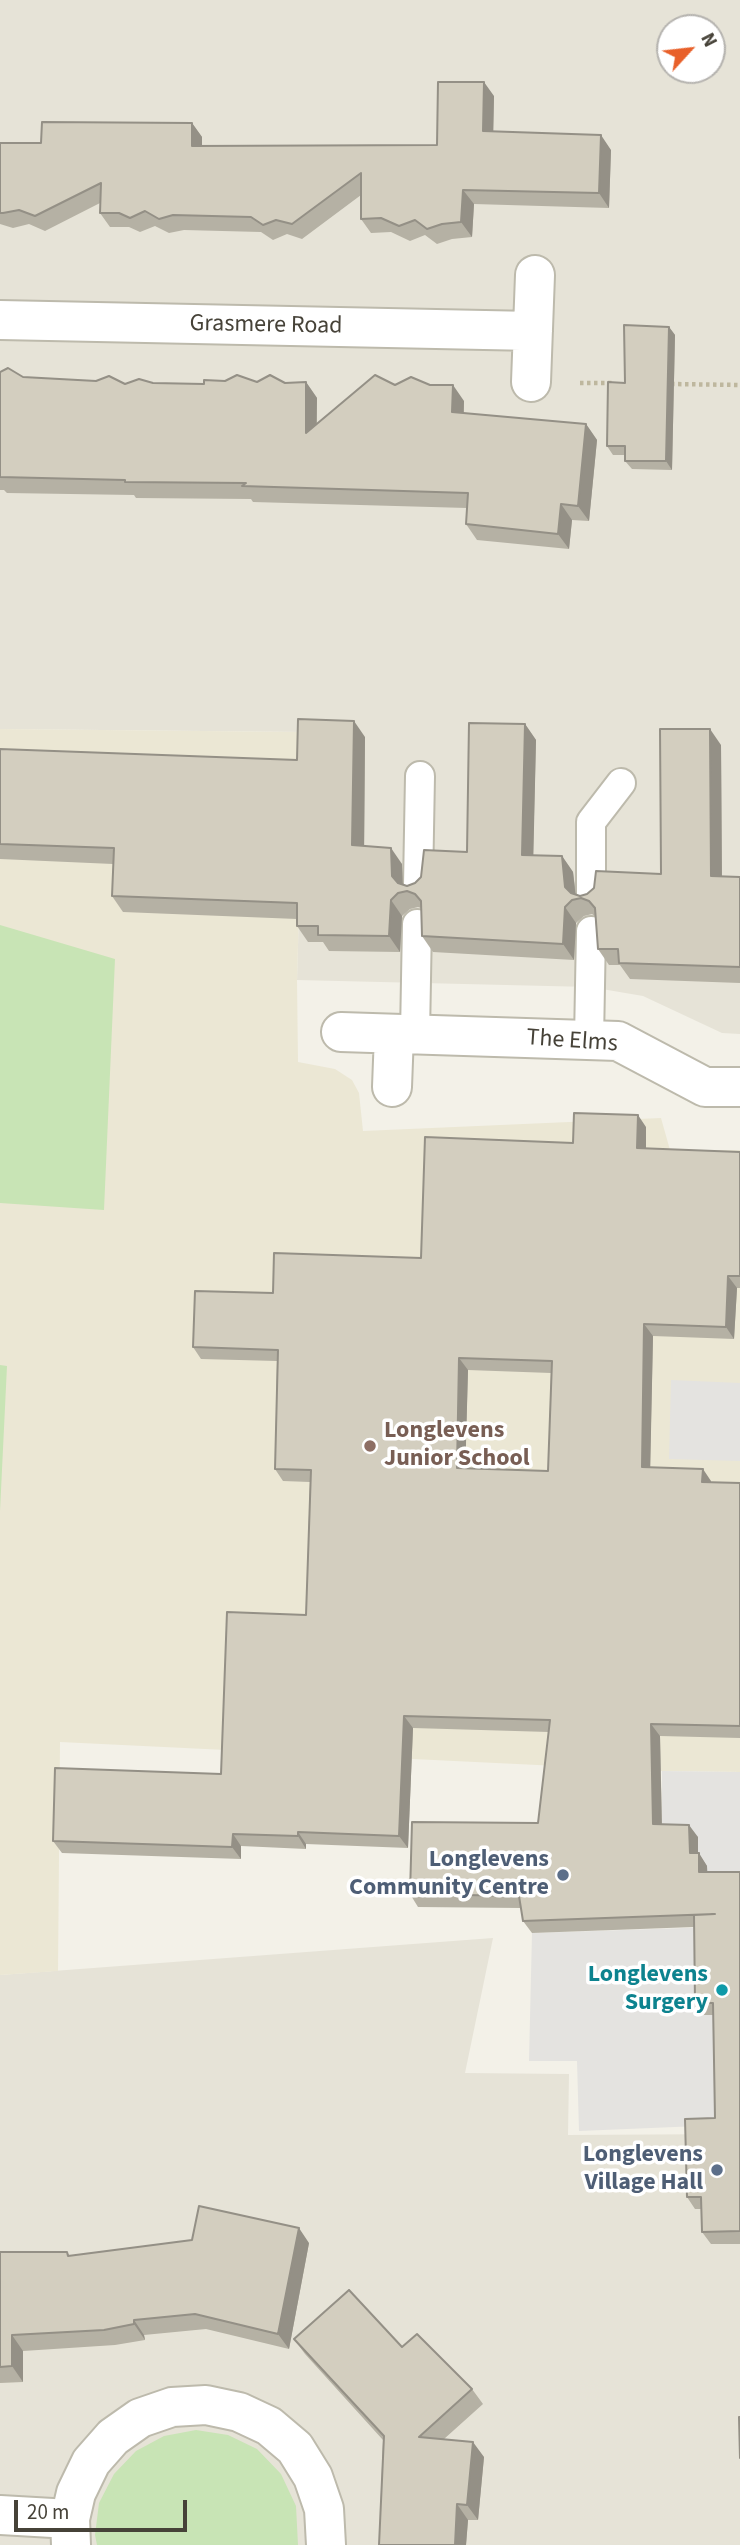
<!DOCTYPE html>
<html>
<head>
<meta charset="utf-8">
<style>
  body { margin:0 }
  #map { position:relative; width:740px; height:2545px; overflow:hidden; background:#f3f1e8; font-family:"Source Sans 3",sans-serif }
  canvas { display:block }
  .north { position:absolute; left:656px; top:14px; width:70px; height:70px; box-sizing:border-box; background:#fff; border:2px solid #b5b3af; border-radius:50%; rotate:63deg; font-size:19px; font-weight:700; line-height:28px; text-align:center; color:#464238 }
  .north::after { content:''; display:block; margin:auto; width:24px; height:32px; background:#e8602a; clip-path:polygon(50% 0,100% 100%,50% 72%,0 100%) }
  .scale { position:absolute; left:14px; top:2500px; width:173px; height:32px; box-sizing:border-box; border:4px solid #464238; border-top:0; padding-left:9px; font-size:21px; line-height:24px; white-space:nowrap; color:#464238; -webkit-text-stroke:5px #fff; paint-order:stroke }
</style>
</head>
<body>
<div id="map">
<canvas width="740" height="2545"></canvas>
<div class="north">N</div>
<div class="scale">20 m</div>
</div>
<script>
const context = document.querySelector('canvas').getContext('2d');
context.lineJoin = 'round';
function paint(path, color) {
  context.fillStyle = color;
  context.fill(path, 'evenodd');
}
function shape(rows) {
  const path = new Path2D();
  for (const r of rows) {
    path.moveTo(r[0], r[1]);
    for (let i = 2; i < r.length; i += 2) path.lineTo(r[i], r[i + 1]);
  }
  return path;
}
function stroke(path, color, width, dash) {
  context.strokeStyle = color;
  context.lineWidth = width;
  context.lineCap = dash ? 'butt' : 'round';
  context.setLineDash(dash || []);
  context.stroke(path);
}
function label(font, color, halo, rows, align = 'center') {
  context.font = font + ' "Source Sans 3",sans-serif';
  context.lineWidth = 7;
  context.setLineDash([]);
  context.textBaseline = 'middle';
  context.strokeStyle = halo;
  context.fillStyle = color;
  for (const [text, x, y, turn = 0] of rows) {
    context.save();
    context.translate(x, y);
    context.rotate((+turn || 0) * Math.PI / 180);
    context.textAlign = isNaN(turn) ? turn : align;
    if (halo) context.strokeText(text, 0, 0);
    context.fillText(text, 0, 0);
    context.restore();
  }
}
const residential = shape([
  [0,0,740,0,740,1034,722,1033,643,996,590,987,297,980,304,732,0,729],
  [670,28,712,28,712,70,670,70],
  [493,1938,465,2073,569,2074,568,2135,740,2134,740,2545,0,2545,0,1975]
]);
const education = shape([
  [0,729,304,732,297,980,298,1062,335,1069,352,1080,359,1093,363,1131,661,1118,670,1150,740,1150,740,1772,662,1771,60,1742,58,1971,0,1975]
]);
const green = shape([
  [0,925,115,959,104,1210,0,1203],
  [0,1365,7,1366,0,1511],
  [196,2430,228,2435,257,2449,281,2474,296,2506,298,2545,97,2545,95,2535,99,2503,114,2474,136,2451,164,2436]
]);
const parking = shape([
  [671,1380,740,1383,740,1461,669,1459],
  [662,1771,740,1772,740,1925,704,2015,721,2015,723,2125,579,2131,577,2061,529,2061,532,1933,715,1927,662,1836]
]);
const path = shape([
  [580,383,613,383],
  [671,384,740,385]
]);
const service = shape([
  [418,885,420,776],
  [591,895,591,822,621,783],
  [415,1034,417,924],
  [589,1040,591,931]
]);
const minor = shape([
  [0,320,533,331],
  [531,382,535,275],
  [341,1032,618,1041,705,1087,740,1087],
  [392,1087,394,1034],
  [0,2515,70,2519],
  [71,2545,70,2519,76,2493,91,2462,113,2437,140,2418,172,2407,206,2405,239,2412,269,2426,295,2448,313,2477,324,2509,326,2545]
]);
const wall = shape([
  [494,96,493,132,611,150,609,208,474,204,472,237,452,239,437,244,425,235,410,241,391,232,371,233,361,219,361,195,302,239,287,234,273,240,261,232,184,230,169,233,155,226,140,232,129,227,110,227,100,213,100,203,45,231,29,224,13,228,0,224,0,143,41,143,192,123,202,137,202,145,437,145],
  [669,327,675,335,672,470,632,469,625,461,625,455,613,455,607,446,625,383],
  [0,372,23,377,125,384,153,383,204,384,257,382,285,383,306,382,317,398,317,424,395,385,464,401,464,413,586,424,597,440,589,521,572,520,569,549,477,540,466,524,467,508,253,502,251,499,136,498,134,495,7,493,4,490,0,490],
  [525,724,536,740,533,855,562,856,573,872,576,894,580,896,661,874,721,745,722,877,740,878,740,983,630,979,620,965,609,965,598,949,595,916,592,914,584,916,576,923,574,960,433,952,422,936,421,908,418,907,410,909,402,916,400,952,329,951,323,942,308,942,297,926,297,919,123,912,112,896,113,864,0,859,0,749,297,760,365,737,364,846,402,864,403,884,407,886,415,883,467,852],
  [646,1127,646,1149,740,1152,740,1288,737,1288,734,1339,653,1336,650,1467,711,1481,711,1482,740,1483,740,1738,660,1736,662,1824,698,1837,698,1853,707,1866,707,1872,740,1872,740,2244,711,2244,702,2232,701,2209,695,2209,687,2197,715,2118,713,2015,704,2015,695,2003,694,1927,532,1933,523,1921,521,1908,418,1907,410,1894,538,1823,549,1732,413,1728,408,1848,306,1844,306,1849,241,1846,241,1859,62,1853,53,1841,221,1774,306,1615,310,1482,283,1481,275,1469,277,1361,201,1359,193,1347,273,1293,421,1258,573,1143],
  [468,1370,551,1373,548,1471,465,1468],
  [309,2243,289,2349,206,2329,144,2335,145,2340,115,2345,23,2351,23,2382,0,2383,0,2252,67,2252,70,2256],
  [294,2339,402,2347,472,2389,483,2404,444,2439,484,2457,478,2520,468,2520,466,2545,379,2545,383,2440,305,2354]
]);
const shadedWall = shape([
  [484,82,494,96,493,146,483,131],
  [192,123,202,137,202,160,192,146],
  [601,135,611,150,609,208,599,193],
  [463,190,474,204,472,237,461,222],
  [669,327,675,335,672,470,666,461],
  [306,382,317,398,316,449,306,433],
  [453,385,464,401,463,428,452,412],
  [586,424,597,440,589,521,578,506],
  [561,504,572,520,569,549,558,534],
  [354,721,365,737,364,861,352,845],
  [525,724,536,740,533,871,522,855],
  [710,729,721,745,722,892,711,876],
  [391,848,402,864,403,892,392,876],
  [562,856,573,872,576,899,565,887],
  [391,900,402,916,400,952,389,936],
  [565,907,576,923,574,960,563,944],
  [638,1115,646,1127,646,1161,637,1148],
  [728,1276,737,1288,734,1339,726,1327],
  [644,1324,653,1336,650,1479,642,1467],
  [459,1358,468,1370,465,1480,457,1468],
  [703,1469,711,1481,711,1494,702,1482],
  [404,1716,413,1728,408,1848,399,1836],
  [651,1724,660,1736,662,1836,653,1824],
  [689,1825,698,1837,698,1865,690,1853],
  [298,1832,306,1844,306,1849,298,1836],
  [233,1834,241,1846,241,1859,232,1847],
  [699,1853,707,1866,708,1884,699,1872],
  [299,2228,309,2243,289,2349,278,2334],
  [134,2320,144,2335,145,2340,134,2324],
  [12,2335,23,2351,23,2382,12,2366],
  [473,2442,484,2457,478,2520,467,2505],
  [457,2504,468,2520,466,2545,455,2545]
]);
const building = shape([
  [438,82,484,82,483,131,601,135,599,193,463,190,461,222,442,224,427,229,415,220,399,226,381,218,361,219,361,173,292,224,276,220,263,225,251,217,173,215,159,219,145,211,130,218,119,213,100,213,101,183,35,216,19,210,3,213,0,213,0,143,41,143,42,122,192,123,192,146,437,145,438,82],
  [624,325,669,327,666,461,625,461,625,446,607,446,608,382,625,383,624,325],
  [8,368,23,377,96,381,109,376,125,384,139,379,153,383,204,384,204,380,225,381,237,375,257,382,270,375,285,383,306,382,306,433,375,375,395,385,411,377,430,385,453,385,452,412,586,424,578,506,561,504,558,534,466,524,468,493,242,486,246,483,125,482,125,480,0,477,0,372,8,368],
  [298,719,354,721,352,845,391,848,392,876,398,883,407,886,415,883,421,877,424,850,467,852,469,723,525,724,522,855,562,856,565,887,571,893,580,896,587,894,594,888,596,871,661,874,660,729,710,729,711,876,740,877,740,967,619,963,618,949,598,949,595,908,589,901,581,898,572,900,565,907,563,944,422,936,421,901,415,894,407,891,398,893,391,900,389,936,318,935,318,926,297,926,297,903,112,896,114,848,0,844,0,749,297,760,298,719],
  [574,1113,638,1115,637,1148,740,1152,740,1276,728,1276,726,1327,644,1324,642,1467,703,1469,702,1482,740,1483,740,1726,651,1724,653,1824,689,1825,690,1853,699,1853,699,1872,740,1872,740,2231,702,2232,701,2197,687,2197,685,2119,715,2118,713,2003,695,2003,694,1915,715,1914,523,1921,519,1896,410,1894,412,1822,538,1823,550,1720,404,1716,399,1836,298,1832,298,1836,233,1834,232,1847,53,1841,55,1768,221,1774,227,1612,306,1615,311,1470,275,1469,278,1350,193,1347,195,1291,273,1293,274,1253,421,1258,425,1137,573,1143,574,1113],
  [459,1358,552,1361,548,1471,457,1468,459,1358],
  [199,2206,299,2228,278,2334,195,2314,134,2320,134,2324,104,2330,12,2335,12,2366,0,2367,0,2252,67,2252,68,2256,192,2240,199,2206],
  [349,2290,402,2347,417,2334,472,2389,419,2437,473,2442,467,2505,457,2504,455,2545,379,2545,384,2436,294,2339,349,2290],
  [739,2417,740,2417,740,2458,739,2417]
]);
const markers = [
  [370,1446,7,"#8d6e63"],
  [563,1875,7,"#5c6f8a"],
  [722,1990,7,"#0f9aa8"],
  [717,2170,7,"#5c6f8a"]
];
const streetNames = [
  ["Grasmere Road",266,326,1],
  ["The Elms",572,1042,4]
];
const educationNames = [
  ["Longlevens",384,1432],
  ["Junior School",384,1460]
];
const serviceNames = [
  ["Longlevens",549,1861],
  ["Community Centre",549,1889],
  ["Longlevens",703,2156],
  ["Village Hall",703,2184]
];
const cultureNames = [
  ["Longlevens",708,1976],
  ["Surgery",708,2004]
];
paint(residential, '#e6e3d7');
paint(education, '#ebe7d4');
paint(green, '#c8e4b5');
paint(parking, '#e4e3e0');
stroke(service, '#bdbaac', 32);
stroke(minor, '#bdbaac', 42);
stroke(path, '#beb79e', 4.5, [3.5, 3.5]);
stroke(service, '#fff', 28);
stroke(minor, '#fff', 38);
paint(wall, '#b5b1a4');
paint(shadedWall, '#949086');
paint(building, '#d3cebf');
stroke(building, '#949086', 2);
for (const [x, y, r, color] of markers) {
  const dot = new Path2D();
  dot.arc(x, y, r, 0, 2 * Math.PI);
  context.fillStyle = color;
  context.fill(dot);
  stroke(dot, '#fff', 2.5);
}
label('24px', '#464238', '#fff', streetNames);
label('bold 24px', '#785e54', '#fff', educationNames, 'left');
label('bold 24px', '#4e5e75', '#fff', serviceNames, 'right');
label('bold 24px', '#0d838f', '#fff', cultureNames, 'right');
</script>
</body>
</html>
